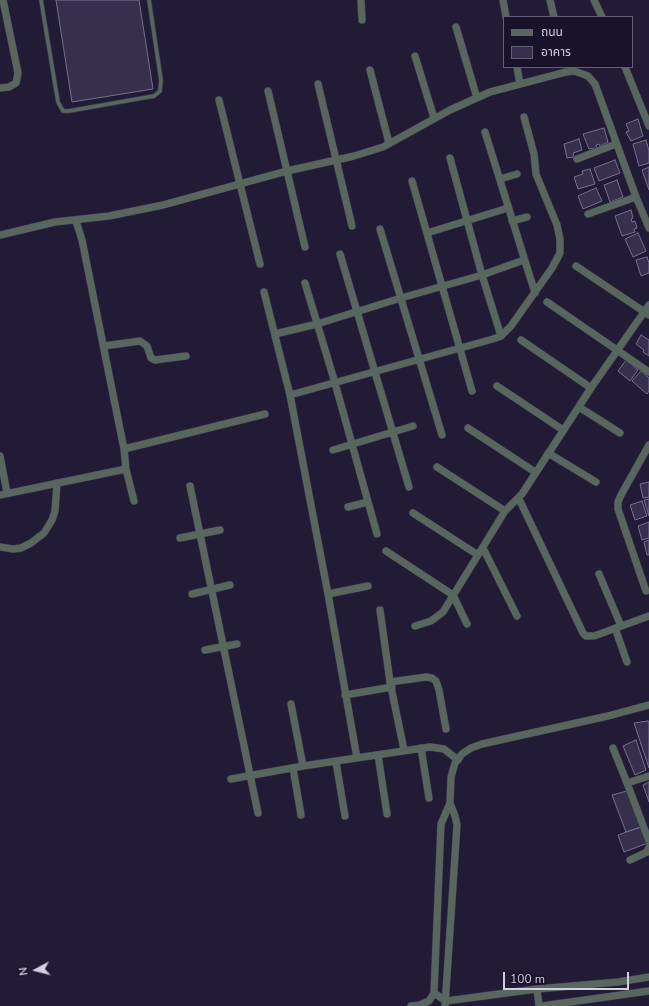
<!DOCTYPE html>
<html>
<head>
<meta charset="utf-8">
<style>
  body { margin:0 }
  #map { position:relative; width:649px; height:1006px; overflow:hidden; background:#221b36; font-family:"Nunito Sans","Noto Sans Thai",sans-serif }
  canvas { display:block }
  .legend { position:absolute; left:503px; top:16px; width:130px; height:52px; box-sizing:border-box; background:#19122b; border:1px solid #635e74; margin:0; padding:5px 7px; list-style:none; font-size:12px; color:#d2cfe1 }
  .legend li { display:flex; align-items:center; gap:8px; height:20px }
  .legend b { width:20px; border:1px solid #635e74 }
  .north { position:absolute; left:16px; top:950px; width:40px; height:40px; -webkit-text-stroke:3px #19122b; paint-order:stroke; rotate:263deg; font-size:11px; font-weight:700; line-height:16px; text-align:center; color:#d2cfe1 }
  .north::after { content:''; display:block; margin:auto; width:14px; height:18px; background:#d2cfe1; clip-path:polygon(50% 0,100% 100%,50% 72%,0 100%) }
  .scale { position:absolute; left:503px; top:972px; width:126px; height:18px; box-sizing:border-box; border:2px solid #d2cfe1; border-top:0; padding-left:5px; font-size:12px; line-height:14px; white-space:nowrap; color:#d2cfe1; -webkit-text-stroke:3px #19122b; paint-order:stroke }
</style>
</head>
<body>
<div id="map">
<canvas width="649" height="1006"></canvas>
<ul class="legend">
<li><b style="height:5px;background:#58675e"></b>ถนน</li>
<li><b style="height:11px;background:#37304c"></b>อาคาร</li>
</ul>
<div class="north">N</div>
<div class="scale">100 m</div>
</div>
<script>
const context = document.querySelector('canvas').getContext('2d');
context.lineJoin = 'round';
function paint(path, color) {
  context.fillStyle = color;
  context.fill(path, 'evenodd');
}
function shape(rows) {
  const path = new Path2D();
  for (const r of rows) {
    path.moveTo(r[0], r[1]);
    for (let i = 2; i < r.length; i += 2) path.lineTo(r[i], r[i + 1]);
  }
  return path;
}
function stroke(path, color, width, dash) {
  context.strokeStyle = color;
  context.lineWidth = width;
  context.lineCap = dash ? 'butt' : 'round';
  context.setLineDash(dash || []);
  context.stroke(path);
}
const building = shape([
  [56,0,139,0,153,89,72,102,56,0],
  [638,119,643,136,631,141,626,132,629,131,626,124,638,119],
  [604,128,608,142,600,146,599,144,596,145,597,148,589,149,583,134,604,128],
  [579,139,582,150,573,153,574,157,567,158,564,144,579,139],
  [646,140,649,151,649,163,639,166,633,144,646,140],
  [615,160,620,173,599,181,594,168,615,160],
  [649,167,649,190,642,170,649,167],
  [590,169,595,184,578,189,574,177,583,174,582,171,590,169],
  [617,180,623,197,610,202,604,185,617,180],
  [596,188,602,201,583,209,578,196,596,188],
  [631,210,633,218,631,219,632,222,635,221,637,228,634,229,635,232,622,236,615,216,631,210],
  [638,233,646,251,633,257,625,239,638,233],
  [647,257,649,263,649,273,641,276,636,260,647,257],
  [641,335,649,340,649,356,643,352,644,350,636,344,641,335],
  [626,360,638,370,630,381,618,371,626,360],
  [641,371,649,378,649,391,647,394,632,381,641,371],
  [649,482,649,497,643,498,640,484,649,482],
  [649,499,649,516,644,500,649,499],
  [642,501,647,516,635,520,630,505,642,501],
  [649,522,649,538,642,540,638,526,649,522],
  [649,540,649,555,647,555,644,542,649,540],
  [648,721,649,723,649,768,634,723,648,721],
  [636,740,646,770,635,775,623,746,636,740],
  [649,782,649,802,643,785,649,782],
  [627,791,641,827,626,832,612,795,627,791],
  [641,827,648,843,624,852,618,835,641,827]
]);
const service = shape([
  [41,0,58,102,63,111,69,111,154,96,160,91,161,80,149,0]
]);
const minor = shape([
  [361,0,362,20],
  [503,0,506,17],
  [550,0,554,17],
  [594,0,602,17],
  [456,27,477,98],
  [415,56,434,118],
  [517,67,520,84],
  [625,67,649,126],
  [370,70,389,143],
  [318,84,352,226],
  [0,88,9,87,16,83,18,73,3,0],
  [268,91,305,247],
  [219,100,260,264],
  [485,132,535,293],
  [450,158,482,275,501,336],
  [577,159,616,144],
  [500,179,517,174],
  [412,181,472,391],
  [588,214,636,197],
  [76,221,82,240,124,449,126,469,134,501],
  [512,221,527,217],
  [380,229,442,435],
  [427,233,508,208],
  [0,235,55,222,109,216,163,205,287,171,354,156,383,147,450,110,490,92,566,72,574,71,588,76,595,84,636,197,649,228],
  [340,254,409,487],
  [576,266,649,315],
  [305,283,335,383,377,534],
  [264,292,290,395,328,594,357,758],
  [547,302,649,372],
  [275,334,317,324,401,298,482,275,524,260],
  [521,340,591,388],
  [104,346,140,341,147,346,151,358,155,360,186,356],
  [497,386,563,430],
  [290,395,493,339,501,336,511,326,552,268,560,253,560,239,557,225,536,174,534,154,524,117],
  [579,407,620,433],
  [468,428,535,472],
  [124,449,265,414],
  [333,450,413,426],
  [548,453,596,482],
  [0,456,7,493],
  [437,467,505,511],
  [190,486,258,813],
  [0,495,126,469],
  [518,499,520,501,583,633,586,636,594,636,649,616],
  [348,507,368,502],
  [413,513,478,555],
  [180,538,220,530],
  [0,547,13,549,21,548,31,543,44,533,52,520,55,511,57,483],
  [483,548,517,616],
  [386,551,453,595,467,624],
  [599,574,621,626],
  [646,591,618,509,618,502,621,495,649,445],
  [192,594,230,585],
  [328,594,368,586],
  [380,610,390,682,404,750],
  [415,626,431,621,443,612,505,511,522,494,591,388,649,305],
  [615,628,627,662],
  [205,650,237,644],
  [390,682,426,677,432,678,436,681,439,690,446,729],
  [345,695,392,687],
  [291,704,303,766],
  [421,748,429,798],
  [613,748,627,783,649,776],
  [378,755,387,814],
  [336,762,345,816],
  [293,768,301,815],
  [231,779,303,766,430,747,444,749,458,760],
  [627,783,649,841],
  [630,860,647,852,649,847],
  [537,989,539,1006],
  [434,993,446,1001,537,989,618,982,649,977],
  [411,1006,420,1005,429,1001,434,993,441,824,450,803,451,777,455,763,462,754,471,748,482,744,608,716,649,705],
  [445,1006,457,825,455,816,450,803],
  [542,1006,649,991]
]);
paint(building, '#37304c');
stroke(building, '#766f8f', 1);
stroke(service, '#3e3851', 5);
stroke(minor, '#3e3851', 8);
stroke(service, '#58675e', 3.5);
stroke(minor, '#58675e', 7);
</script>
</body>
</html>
